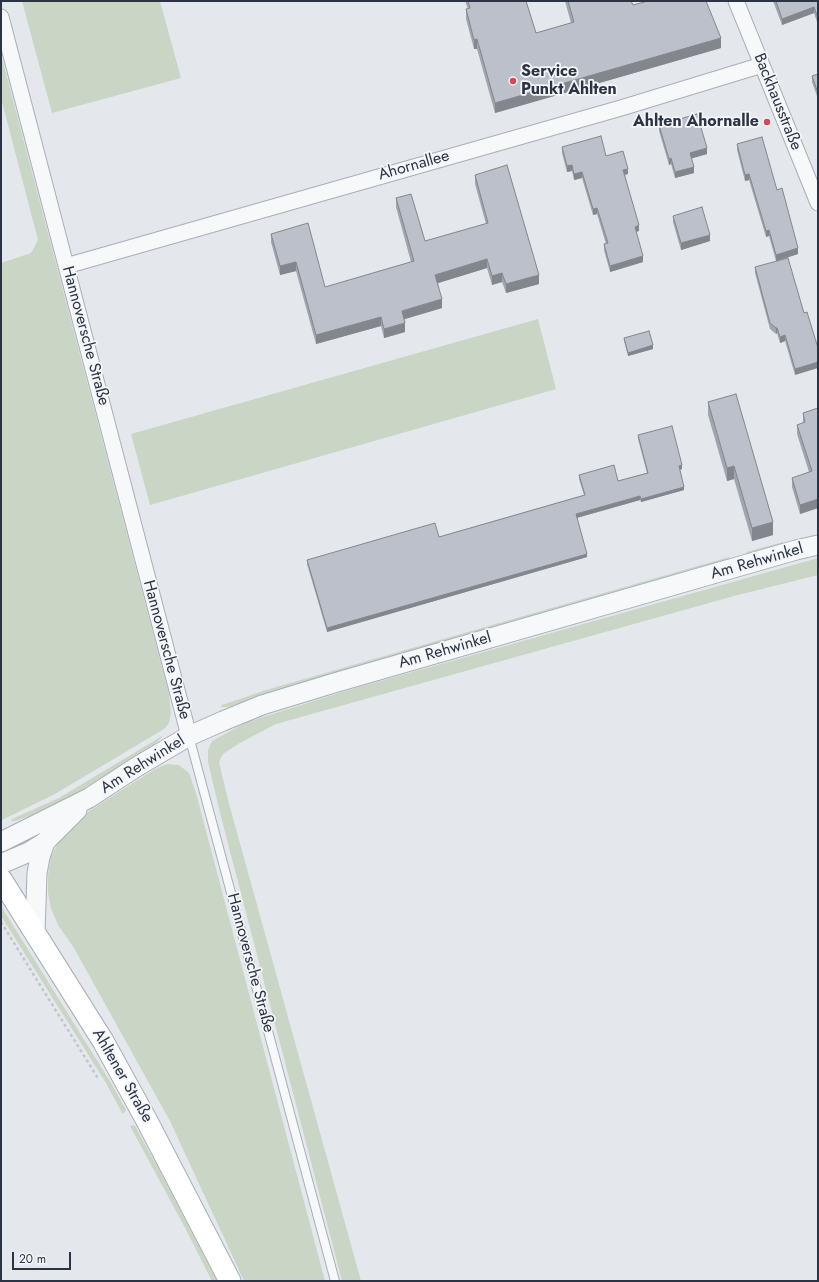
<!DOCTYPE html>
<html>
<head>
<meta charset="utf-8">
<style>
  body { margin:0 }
  #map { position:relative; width:819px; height:1282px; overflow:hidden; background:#e4e7ec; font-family:Jost,sans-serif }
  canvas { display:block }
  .frame { position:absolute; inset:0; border:2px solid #2b3445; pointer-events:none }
  .scale { position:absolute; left:12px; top:1252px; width:59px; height:18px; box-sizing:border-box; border:2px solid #2b3445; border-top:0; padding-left:5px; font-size:12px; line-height:14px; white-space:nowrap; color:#2b3445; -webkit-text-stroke:3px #f4f6f9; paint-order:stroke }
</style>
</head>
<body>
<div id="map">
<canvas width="819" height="1282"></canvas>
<div class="frame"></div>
<div class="scale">20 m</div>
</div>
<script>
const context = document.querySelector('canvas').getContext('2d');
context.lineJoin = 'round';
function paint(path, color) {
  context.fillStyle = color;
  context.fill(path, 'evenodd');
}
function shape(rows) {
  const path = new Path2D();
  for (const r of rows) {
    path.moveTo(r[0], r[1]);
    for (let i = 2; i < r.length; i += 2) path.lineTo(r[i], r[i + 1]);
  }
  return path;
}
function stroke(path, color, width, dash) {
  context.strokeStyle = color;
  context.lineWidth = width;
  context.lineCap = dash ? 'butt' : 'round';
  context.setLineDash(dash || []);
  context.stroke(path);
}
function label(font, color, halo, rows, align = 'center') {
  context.font = font + ' Jost,sans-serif';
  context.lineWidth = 3.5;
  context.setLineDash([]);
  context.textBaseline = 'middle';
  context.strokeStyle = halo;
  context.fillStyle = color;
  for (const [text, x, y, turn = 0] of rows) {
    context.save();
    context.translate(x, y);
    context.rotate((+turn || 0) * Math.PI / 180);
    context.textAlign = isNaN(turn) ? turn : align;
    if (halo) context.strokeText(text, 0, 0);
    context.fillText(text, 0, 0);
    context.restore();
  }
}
const green = shape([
  [22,1,160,1,181,78,52,113],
  [1,54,169,694,171,713,169,723,164,729,55,794,2,820,1,819,1,263,31,253,38,240,1,98],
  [538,319,556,389,150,505,131,434],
  [783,542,784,546,748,557,746,552],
  [729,557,730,561,334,675,228,707,221,707,222,705,266,690],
  [818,558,818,575,734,596,276,724,238,744,223,754,219,762,228,800,361,1281,342,1281,220,813,208,762,208,750,212,741,247,722,352,689],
  [162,736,162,737,152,747,70,797,30,816,15,821,11,821,12,819,59,798],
  [167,764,179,765,189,773,196,793,325,1281,244,1281,170,1121,74,948,58,925,51,908,48,893,48,875,51,856,57,845,67,830,89,811,155,769],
  [1,906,111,1083,125,1108,126,1110,124,1113,122,1113,106,1083,1,916],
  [133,1125,135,1126,162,1175,217,1281,212,1281,183,1224,130,1126]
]);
const path = shape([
  [1,922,99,1080]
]);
const service = shape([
  [189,736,335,1281]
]);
const minor = shape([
  [736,1,818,203],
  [1,17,189,736],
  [66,266,621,108,762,65]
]);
const tertiary = shape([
  [1,842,89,798,138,766,189,736,223,721,262,705,334,683,796,550,818,545],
  [1,864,29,852,45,842,77,810],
  [35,933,37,873,40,857,45,842]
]);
const secondary = shape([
  [1,879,103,1041,147,1121,230,1281]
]);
const wall = shape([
  [465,1,526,1,536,33,571,23,565,1,631,1,633,5,721,48,495,113,477,49,474,49,466,19,466,9,468,9],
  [773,1,818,1,818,25,814,13,782,25],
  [818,74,818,99,812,82,812,76],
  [659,125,707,154,691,158,694,173,675,178,671,164,669,165,659,131],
  [737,144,777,190,798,254,776,261,769,236,766,237,749,180,745,181,737,150],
  [562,147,606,156,628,174,625,175,639,231,636,232,643,262,610,272,604,250,604,244,606,244,597,214,593,215,582,178,574,180,572,171,567,172,562,153],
  [475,175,539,284,506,293,502,282,492,285,487,268,438,283,442,308,404,319,405,332,384,338,381,326,316,344,296,271,280,275,271,242,271,234,325,287,411,262,396,207,396,198,425,241,486,224,475,184],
  [673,216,710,241,681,250,673,222],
  [755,267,804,313,795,375,785,341,780,343,777,333,776,334,770,329,755,273],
  [624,338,653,349,628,356,624,341],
  [708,402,773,535,752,541,734,479,727,481,708,415],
  [818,408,818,508,800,514,792,487,792,478,809,472,797,434,797,425,803,423,803,413],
  [638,435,682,469,679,470,684,490,641,502,640,500,577,518,587,557,327,632,307,564,307,560,439,537,584,495,579,479,579,475,618,481,647,473,638,439]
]);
const shadedWall = shape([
  [814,7,814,13,782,25,782,19],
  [721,38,721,48,495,113,495,103],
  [477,39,477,49,474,49,474,40],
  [707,148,707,154,690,159,690,153],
  [671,158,671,164,669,165,669,159],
  [572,165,572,171,567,172,567,166],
  [694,167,694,173,675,178,675,172],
  [628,169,628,174,623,175,623,170],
  [582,172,582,178,574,180,574,174],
  [749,174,749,180,745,181,745,175],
  [597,208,597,214,593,215,593,209],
  [639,225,639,231,635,232,635,227],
  [769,230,769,236,766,237,766,231],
  [710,235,710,241,681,250,681,243],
  [798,248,798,254,776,261,776,255],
  [643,256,643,262,610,272,610,266],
  [487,259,487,268,435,284,435,275],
  [296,262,296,271,280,275,280,266],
  [502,273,502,282,492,285,492,276],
  [539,275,539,284,506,293,506,284],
  [442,299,442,308,402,320,402,311],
  [381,317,381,326,316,344,316,335],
  [405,323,405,332,384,338,384,329],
  [776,328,777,328,777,333,776,334],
  [785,335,785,341,780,343,780,337],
  [653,345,653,349,628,356,628,353],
  [818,362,818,368,795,375,795,369],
  [682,465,682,469,679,470,679,466],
  [734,466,734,479,727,481,727,468],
  [684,487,684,490,641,502,641,499],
  [640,496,640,500,576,518,576,514],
  [818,499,818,508,800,514,800,505],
  [773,522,773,535,752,541,752,528],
  [587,554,587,557,327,632,327,628]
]);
const building = shape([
  [468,1,526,1,536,33,574,22,568,1,631,1,633,5,648,1,706,1,721,38,495,103,477,39,474,40,466,9,470,8,468,1],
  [776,1,818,1,818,18,814,7,782,19,776,1],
  [818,74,818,93,812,76,818,74],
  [697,114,707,148,690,153,694,167,675,172,671,158,669,159,659,125,697,114],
  [601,136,606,156,623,151,628,169,623,170,639,225,635,227,643,256,610,266,604,244,608,243,597,208,593,209,582,172,574,174,572,165,567,166,562,147,601,136],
  [762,137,777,190,782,188,798,248,776,255,769,230,766,231,749,174,745,175,737,144,762,137],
  [507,165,539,275,506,284,502,273,492,276,487,259,435,275,442,299,402,311,405,323,384,329,381,317,316,335,296,262,280,266,271,234,308,223,325,287,414,261,396,198,411,194,425,241,488,223,475,175,507,165],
  [702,207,710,235,681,243,673,216,702,207],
  [788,258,804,313,807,312,818,348,818,362,795,369,785,335,780,337,777,328,776,328,770,323,755,267,788,258],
  [649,331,653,345,628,353,624,338,649,331],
  [736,394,773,522,752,528,734,466,727,468,708,402,736,394],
  [818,408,818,499,800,505,792,478,812,471,797,425,805,422,803,413,818,408],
  [672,426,682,465,679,466,684,487,641,499,640,496,576,514,587,554,327,628,307,560,435,523,439,537,585,495,579,475,614,465,618,481,648,473,638,435,672,426]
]);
const markers = [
  [513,81,4,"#d1495b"],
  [767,122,4,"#d1495b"]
];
const poiNames = [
  ["Service",521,72],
  ["Punkt Ahlten",521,90],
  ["Ahlten Ahornalle",759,122,"right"]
];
const streetNames = [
  ["Backhausstraße",777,102,68],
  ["Ahornallee",414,166,-16],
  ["Hannoversche Straße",85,336,75],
  ["Am Rehwinkel",757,562,-16],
  ["Hannoversche Straße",166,650,75],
  ["Am Rehwinkel",445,651,-16],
  ["Am Rehwinkel",143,765,-32],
  ["Hannoversche Straße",250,963,75],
  ["Ahltener Straße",122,1076,60]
];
paint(green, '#c9d6c5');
stroke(service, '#a9aeb7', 10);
stroke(minor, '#a9aeb7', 17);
stroke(tertiary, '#a9aeb7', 21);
stroke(secondary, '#a9aeb7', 23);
stroke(path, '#c2c5cb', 2.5, [3, 3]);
stroke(service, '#f7f8fa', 8);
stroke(minor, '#f7f8fa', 15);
stroke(tertiary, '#f7f8fa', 19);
stroke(secondary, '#fff', 21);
paint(wall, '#a1a5ae');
paint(shadedWall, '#83868d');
paint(building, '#bbc0ca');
stroke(building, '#83868d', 1);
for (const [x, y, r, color] of markers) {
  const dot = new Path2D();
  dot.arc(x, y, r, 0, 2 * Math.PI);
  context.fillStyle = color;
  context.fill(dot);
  stroke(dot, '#f4f6f9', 1.5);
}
label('bold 16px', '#2b3445', '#f4f6f9', poiNames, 'left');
label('16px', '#2b3445', '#f4f6f9', streetNames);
</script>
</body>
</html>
